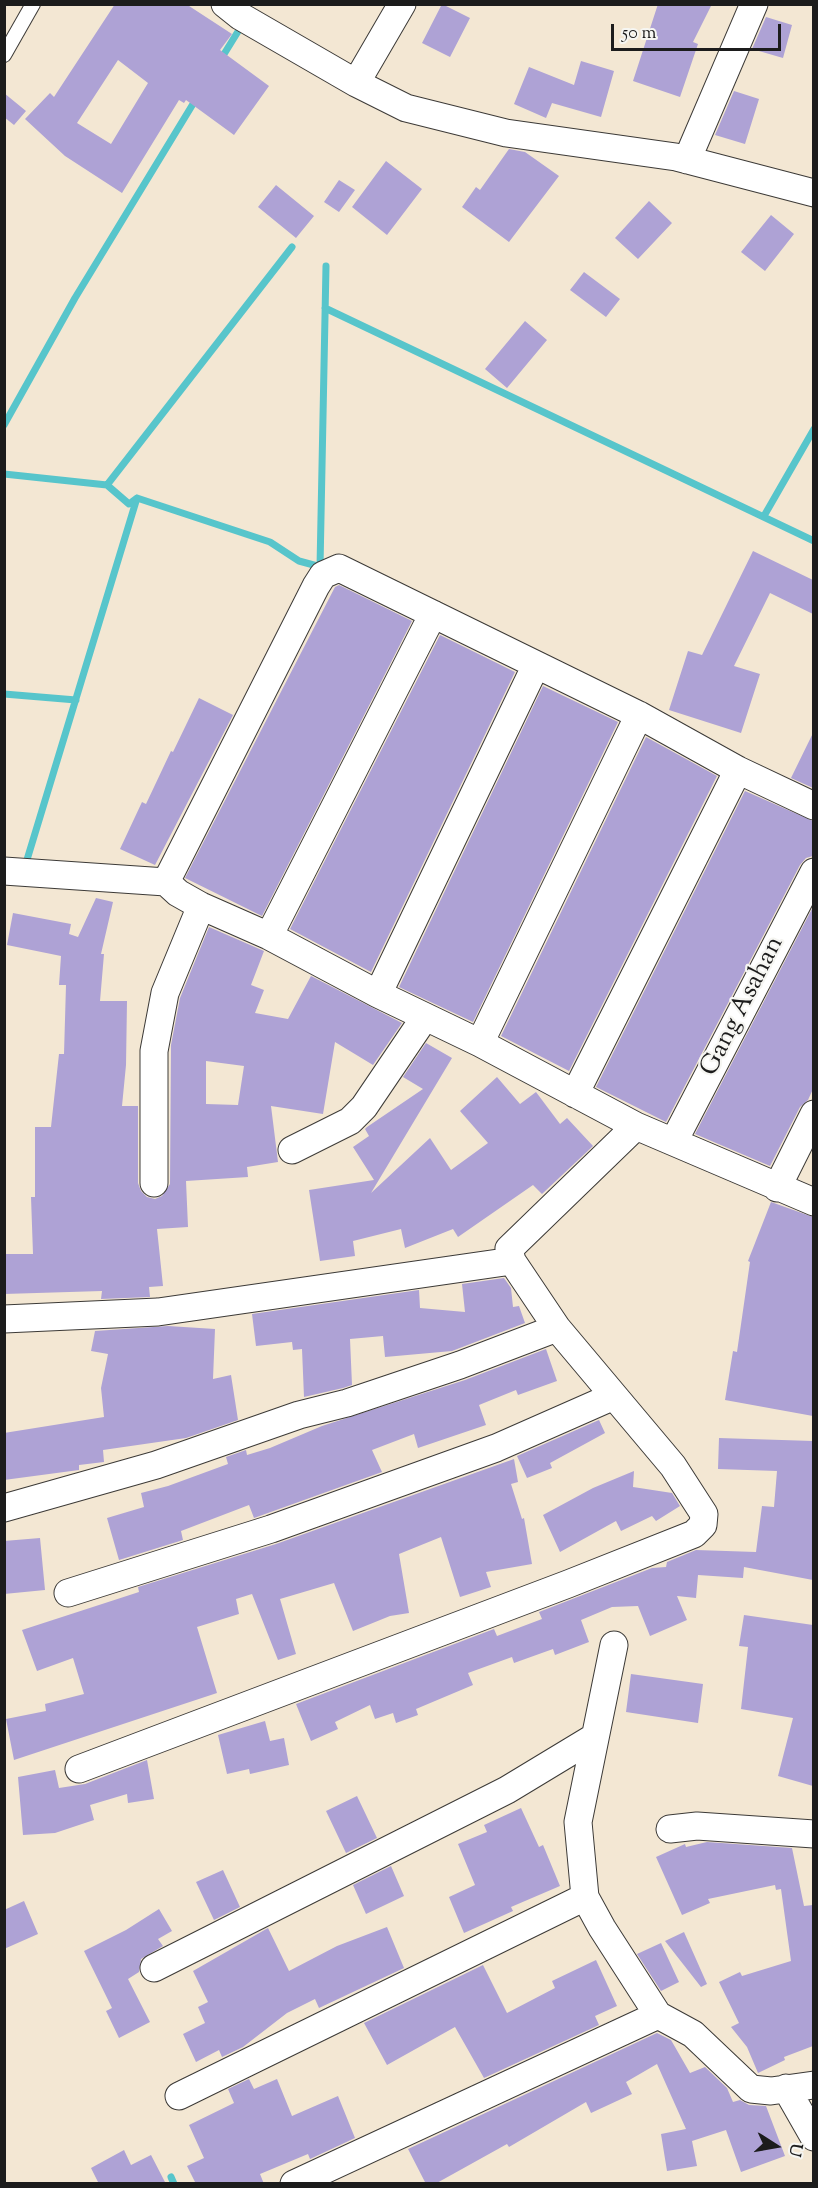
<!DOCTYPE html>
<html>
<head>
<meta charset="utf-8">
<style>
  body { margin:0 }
  #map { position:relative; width:818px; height:2188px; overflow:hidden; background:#f3e7d3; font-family:"Sorts Mill Goudy",serif }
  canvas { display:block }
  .frame { position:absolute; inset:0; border:6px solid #1c1c1c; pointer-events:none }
  .north { position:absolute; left:746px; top:2116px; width:60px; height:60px; -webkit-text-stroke:4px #f6f6f2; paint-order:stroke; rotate:101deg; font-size:16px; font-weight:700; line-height:24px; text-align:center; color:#1c1c1c }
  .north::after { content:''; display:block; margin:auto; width:21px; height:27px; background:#1c1c1c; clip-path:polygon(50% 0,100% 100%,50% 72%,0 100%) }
  .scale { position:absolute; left:611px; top:24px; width:170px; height:27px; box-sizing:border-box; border:3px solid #1c1c1c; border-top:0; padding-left:8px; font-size:18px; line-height:21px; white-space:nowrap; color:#1c1c1c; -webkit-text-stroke:4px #f6f6f2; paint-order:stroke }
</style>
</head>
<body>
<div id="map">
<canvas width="818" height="2188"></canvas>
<div class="frame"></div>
<div class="north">U</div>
<div class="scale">50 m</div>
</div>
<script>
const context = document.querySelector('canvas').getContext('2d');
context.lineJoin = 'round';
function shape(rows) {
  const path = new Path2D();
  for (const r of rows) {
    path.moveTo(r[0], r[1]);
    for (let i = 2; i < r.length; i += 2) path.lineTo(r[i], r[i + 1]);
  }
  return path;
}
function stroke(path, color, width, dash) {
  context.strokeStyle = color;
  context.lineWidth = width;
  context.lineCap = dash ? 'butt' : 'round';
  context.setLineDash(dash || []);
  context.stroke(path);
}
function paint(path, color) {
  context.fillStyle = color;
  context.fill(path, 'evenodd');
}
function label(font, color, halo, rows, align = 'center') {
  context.font = font + ' "Sorts Mill Goudy",serif';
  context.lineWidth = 4.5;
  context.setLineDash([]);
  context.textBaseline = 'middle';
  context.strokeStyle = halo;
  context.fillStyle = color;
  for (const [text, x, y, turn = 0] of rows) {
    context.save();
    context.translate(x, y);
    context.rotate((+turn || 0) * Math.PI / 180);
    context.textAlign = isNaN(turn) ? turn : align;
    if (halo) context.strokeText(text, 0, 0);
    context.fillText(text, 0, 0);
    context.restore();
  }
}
const stream = shape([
  [221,59,242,25],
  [325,308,814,541],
  [4,425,75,298,196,99],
  [4,474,107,485,129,504,137,498,270,542,299,561,321,567],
  [107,485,292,247],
  [764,516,814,429],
  [320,567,326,266],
  [4,694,76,700],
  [26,863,137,498],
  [171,2177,174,2184]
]);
const building = shape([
  [115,4,186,4,232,34,220,50,269,86,234,135,186,100,184,103,179,100,122,193,65,156,25,119,50,93,54,97],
  [118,60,148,83,111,144,77,123],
  [442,4,470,18,450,57,422,43],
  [658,4,712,4,693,42,698,44,680,97,633,81],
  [766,17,792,25,783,58,752,49],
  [581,61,614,71,601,117,552,103,546,118,514,104,529,67,574,85],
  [734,91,759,99,745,144,715,135],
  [4,93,26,111,14,125,4,117],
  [509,149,525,152,559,176,509,242,462,207,476,187,480,190],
  [386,161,422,189,387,235,352,207],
  [339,180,355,190,339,212,324,202],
  [276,185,314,216,296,238,258,207],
  [649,201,672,223,638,259,615,238],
  [771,215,794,234,765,271,741,252],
  [584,272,620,299,606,317,570,290],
  [525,321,547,340,507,388,485,369],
  [753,551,813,580,813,614,770,593,734,666,760,674,741,733,669,710,688,651,702,655],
  [339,585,412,621,262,916,185,878,335,587],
  [440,635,515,672,371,972,290,929],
  [543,686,618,722,473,1022,399,987],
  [199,698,233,715,155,865,120,849,142,802,146,804,171,751,173,752],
  [813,733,813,788,791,778],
  [646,737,717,776,569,1071,501,1036],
  [745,791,813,821,813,856,806,858,800,865,666,1122,596,1087],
  [96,898,113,902,101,954,104,954,100,1001,127,1001,126,1065,122,1106,138,1106,138,1183,141,1191,147,1197,155,1199,162,1196,170,1184,171,1045,180,998,209,927,264,951,251,985,264,990,255,1013,288,1019,311,976,402,1023,373,1065,335,1042,323,1114,271,1106,278,1162,247,1167,248,1177,186,1181,188,1227,157,1229,163,1286,149,1287,150,1297,101,1299,102,1291,4,1294,4,1254,33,1254,31,1197,35,1197,35,1127,51,1127,59,1054,64,1054,66,985,59,985,61,956,7,945,13,913,71,924,69,934,78,937],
  [206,1061,244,1066,238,1105,206,1104],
  [813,907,813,1089,808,1100,800,1107,770,1166,695,1134],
  [426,1043,452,1058,371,1193,430,1138,451,1170,488,1143,460,1111,497,1077,520,1104,536,1092,560,1124,567,1118,593,1146,542,1194,533,1185,458,1237,453,1229,405,1248,401,1229,353,1241,355,1256,320,1261,309,1190,374,1180,353,1147,369,1136,365,1129,367,1127,423,1089,403,1077],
  [771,1202,813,1217,813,1416,725,1400,733,1351,737,1352,750,1262,748,1261],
  [504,1278,511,1288,513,1307,519,1306,525,1323,452,1351,385,1357,383,1336,350,1339,352,1385,343,1388,304,1397,302,1349,293,1350,292,1342,256,1346,252,1314,419,1290,420,1308,465,1312,462,1284],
  [168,1326,215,1329,213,1379,231,1375,238,1420,186,1438,103,1450,104,1462,79,1465,79,1470,4,1480,4,1433,104,1417,101,1388,108,1354,91,1351,95,1331],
  [546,1349,557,1381,518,1395,516,1390,479,1405,486,1425,418,1448,414,1434,372,1450,382,1472,254,1518,249,1505,181,1531,183,1540,119,1560,107,1518,144,1507,141,1493,168,1486,228,1464,226,1457,246,1450,247,1455,270,1448,322,1426,465,1380],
  [599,1420,605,1433,550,1463,552,1468,527,1478,517,1456],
  [719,1438,813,1441,813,1580,744,1567,743,1578,698,1575,696,1598,677,1596,687,1620,650,1636,638,1606,612,1607,581,1620,589,1642,555,1655,553,1649,514,1663,512,1657,468,1673,473,1685,416,1709,418,1715,396,1723,393,1713,375,1719,370,1705,335,1722,338,1729,311,1741,296,1704,494,1629,497,1636,542,1619,539,1612,652,1568,666,1567,667,1562,696,1550,756,1552,762,1506,774,1507,777,1471,718,1469],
  [514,1459,518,1482,511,1484,522,1519,524,1518,532,1564,486,1572,491,1587,460,1597,441,1537,399,1554,409,1613,390,1616,353,1631,334,1583,280,1599,296,1654,278,1660,252,1594,236,1599,239,1614,197,1627,217,1693,14,1760,6,1719,46,1711,45,1704,84,1694,73,1658,37,1671,22,1630,139,1592,138,1587,276,1544],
  [634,1471,633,1487,672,1493,680,1506,656,1521,652,1516,621,1531,616,1521,560,1552,543,1515,593,1488],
  [40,1538,45,1590,4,1594,4,1541],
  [744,1615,813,1625,813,1786,778,1776,793,1718,741,1709,748,1647,739,1646],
  [631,1674,703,1684,698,1723,626,1712],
  [265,1721,270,1741,284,1738,289,1765,250,1774,249,1769,227,1774,218,1735],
  [147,1760,154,1799,128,1803,127,1794,90,1805,94,1820,55,1833,23,1835,18,1777,55,1770,59,1788,85,1784],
  [357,1796,377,1838,346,1853,326,1811],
  [521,1808,539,1847,543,1845,560,1886,511,1907,513,1911,464,1933,449,1897,475,1885,458,1844,487,1832,484,1825],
  [707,1842,792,1848,804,1906,813,1905,813,2046,784,2057,785,2060,758,2073,747,2047,731,2027,739,2023,719,1982,740,1972,742,1976,791,1961,781,1889,776,1890,775,1885,708,1899,710,1903,682,1915,656,1857,685,1844,686,1847],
  [391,1866,404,1896,366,1914,353,1885],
  [223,1870,240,1907,214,1920,196,1882],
  [24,1901,38,1934,4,1949,4,1910],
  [159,1909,172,1931,158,1939,163,1946,141,1959,139,1972,128,1979,150,2022,119,2038,106,2011,112,2008,84,1951,126,1930],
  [387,1927,404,1968,319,2008,315,1999,287,2013,243,2047,222,2057,219,2050,196,2062,183,2034,205,2023,198,2007,208,2002,193,1971,268,1928,289,1971,337,1946],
  [684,1932,707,1984,701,1987,665,1941],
  [661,1943,679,1982,661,1991,637,1954],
  [596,1960,617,2006,595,2016,599,2025,484,2078,455,2027,387,2065,364,2023,483,1965,507,2013,555,1988,552,1981],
  [657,2033,671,2040,690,2073,705,2067,727,2088,733,2102,740,2100,749,2105,766,2106,785,2156,741,2172,726,2130,692,2141,697,2166,667,2171,661,2134,686,2129,657,2064,626,2082,632,2094,591,2113,586,2102,509,2147,507,2144,435,2184,426,2184,408,2149],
  [249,2079,254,2089,277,2079,292,2116,338,2096,355,2138,310,2159,308,2154,260,2174,264,2184,196,2184,187,2166,204,2158,189,2125,234,2103,228,2089],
  [124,2150,131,2165,151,2155,166,2184,96,2184,98,2182,91,2168]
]);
const service = shape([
  [4,55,33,4]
]);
const minor = shape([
  [225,4,240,16,356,83,406,108,506,133,676,157,814,193],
  [356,83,402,4],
  [687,160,754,4],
  [4,871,166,882,178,893,201,906,269,936,378,994,480,1043,636,1126,814,1202],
  [166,882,316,586,323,575,339,568,639,715,738,770,814,806],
  [269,936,433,614],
  [378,994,535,667],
  [480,1043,639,715],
  [575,1094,738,770],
  [674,1141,814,872],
  [292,1150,350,1121,364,1107,425,1017],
  [154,1183,154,1051,165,993,201,906],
  [777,1188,814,1114],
  [4,1319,158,1312,512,1261],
  [4,1508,156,1465,299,1415,347,1403,460,1365,557,1328],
  [68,1593,271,1529,496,1448,614,1396],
  [614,1645,578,1822,585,1897,602,1928,658,2015,693,2034,751,2089,771,2091,814,2085],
  [79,1769,568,1584,694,1534,703,1525,704,1514,673,1466,557,1328,512,1261,509,1249,636,1126],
  [670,1829,697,1826,814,1834],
  [154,1968,507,1790,593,1738],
  [786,2088,814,2137],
  [179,2096,585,1897],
  [294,2184,658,2015]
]);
const streetNames = [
  ["Gang Asahan",744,1007,-63]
];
stroke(stream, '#57c5cb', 7);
paint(building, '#aea2d5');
stroke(service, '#3c3a37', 16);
stroke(minor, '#3c3a37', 29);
stroke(service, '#fff', 14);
stroke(minor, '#fff', 27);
label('26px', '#1c1c1c', '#f6f6f2', streetNames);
</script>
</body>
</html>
